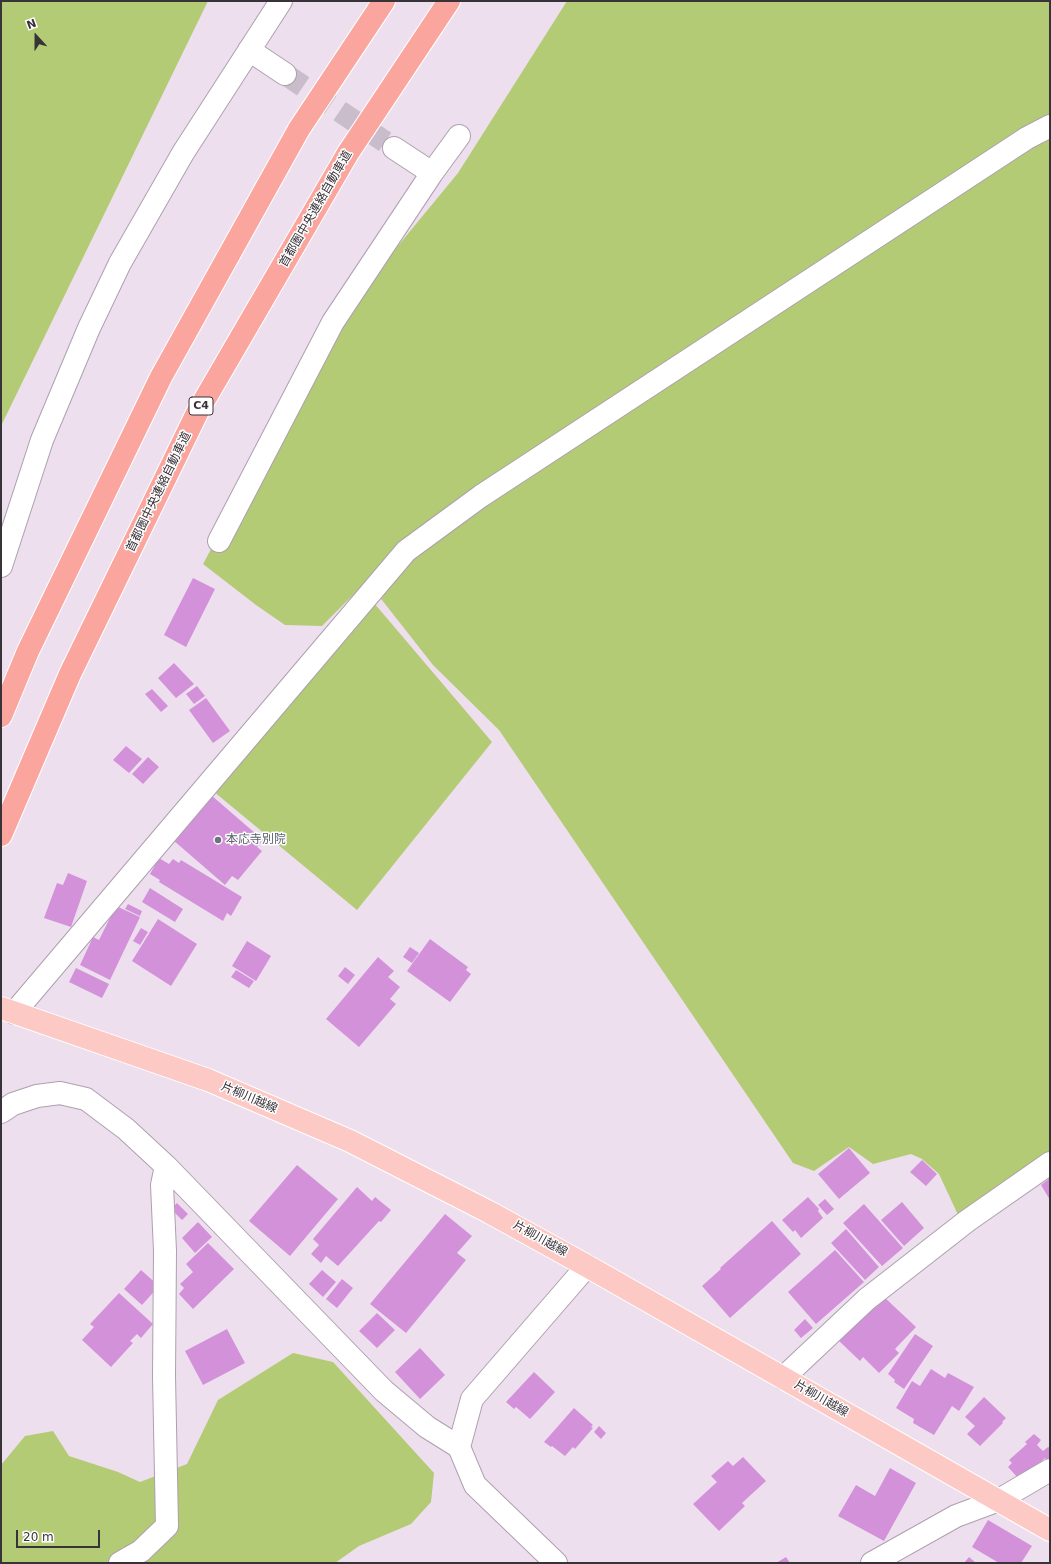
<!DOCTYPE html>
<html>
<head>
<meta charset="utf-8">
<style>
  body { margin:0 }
  #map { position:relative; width:1051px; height:1564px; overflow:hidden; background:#eedfef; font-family:"DejaVu Sans",sans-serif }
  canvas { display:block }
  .frame { position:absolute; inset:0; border:2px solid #383339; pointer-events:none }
  .north { position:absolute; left:16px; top:16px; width:40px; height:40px; -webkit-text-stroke:3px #fff; paint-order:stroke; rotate:339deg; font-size:11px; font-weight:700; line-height:16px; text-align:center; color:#383339 }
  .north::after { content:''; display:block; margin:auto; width:14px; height:18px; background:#383339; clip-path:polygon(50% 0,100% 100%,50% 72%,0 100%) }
  .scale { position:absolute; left:16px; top:1530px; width:84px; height:18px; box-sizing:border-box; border:2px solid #383339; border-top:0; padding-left:5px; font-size:12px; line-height:14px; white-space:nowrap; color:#383339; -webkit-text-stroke:3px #fff; paint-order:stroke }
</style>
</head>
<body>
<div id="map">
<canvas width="1051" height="1564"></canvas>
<div class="frame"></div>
<div class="north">N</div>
<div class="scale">20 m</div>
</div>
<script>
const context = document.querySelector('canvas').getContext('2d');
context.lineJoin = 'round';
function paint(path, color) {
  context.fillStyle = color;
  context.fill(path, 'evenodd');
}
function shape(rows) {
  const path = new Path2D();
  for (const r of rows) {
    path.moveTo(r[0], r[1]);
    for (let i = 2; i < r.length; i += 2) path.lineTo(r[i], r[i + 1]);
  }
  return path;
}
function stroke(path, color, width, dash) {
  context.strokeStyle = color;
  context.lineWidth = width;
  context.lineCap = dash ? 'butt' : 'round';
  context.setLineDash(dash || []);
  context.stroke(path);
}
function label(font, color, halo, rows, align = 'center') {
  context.font = font + ' "DejaVu Sans","Noto Sans JP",sans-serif';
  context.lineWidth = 3;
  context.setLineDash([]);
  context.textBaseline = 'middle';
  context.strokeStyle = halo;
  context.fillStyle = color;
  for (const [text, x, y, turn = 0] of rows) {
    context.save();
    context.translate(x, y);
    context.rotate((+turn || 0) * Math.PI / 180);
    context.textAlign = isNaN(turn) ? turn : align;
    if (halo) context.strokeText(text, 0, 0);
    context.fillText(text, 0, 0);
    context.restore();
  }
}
const green = shape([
  [1,1,208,1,1,426],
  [567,1,1050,1,1050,1152,959,1217,939,1174,922,1159,911,1154,873,1164,849,1147,814,1171,793,1163,499,730,433,665,367,581,322,626,285,625,256,605,203,564,282,417,369,281,458,173],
  [374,603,492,742,357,910,213,791],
  [293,1353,333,1362,434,1473,431,1502,411,1524,359,1546,335,1563,1,1563,1,1465,25,1436,53,1431,69,1456,118,1472,140,1482,187,1464,218,1400]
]);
const building = shape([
  [193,578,215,589,186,647,164,635],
  [174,663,194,684,176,698,158,678],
  [197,686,205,696,194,704,186,694],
  [152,689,168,706,161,712,145,694],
  [206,698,230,731,213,743,189,710],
  [126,746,142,759,129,773,113,760],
  [148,757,159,767,143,784,132,774],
  [211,795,263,840,257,847,262,851,238,880,232,876,225,885,173,840],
  [159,858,169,864,173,859,179,863,181,860,242,897,231,916,227,913,223,921,159,882,160,880,150,874],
  [68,873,87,881,71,927,44,918,57,883,63,885],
  [150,888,183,909,175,922,142,902],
  [128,904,142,911,140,916,125,909],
  [116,906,140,917,110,980,80,965,93,937,99,940],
  [158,919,197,944,171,986,132,961],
  [141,928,148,932,140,945,133,941],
  [430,939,468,967,466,970,471,974,450,1002,407,971],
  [247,941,271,956,256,981,232,966],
  [410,947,419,953,412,963,403,957],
  [378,957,394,971,388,977,400,987,390,999,396,1004,359,1047,326,1019],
  [345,967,355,975,348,984,338,976],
  [76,968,109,984,102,998,69,982],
  [236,970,254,981,249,988,231,977],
  [849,1148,870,1173,839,1199,818,1174],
  [922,1160,937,1174,926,1186,910,1172],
  [297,1165,338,1199,290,1256,249,1221],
  [1050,1178,1050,1200,1041,1185],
  [357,1187,372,1201,375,1197,391,1210,381,1222,379,1221,338,1266,326,1256,321,1263,311,1254,319,1245,313,1239],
  [808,1197,819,1209,818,1211,823,1218,801,1238,795,1230,793,1232,782,1220],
  [825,1199,834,1209,827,1215,818,1205],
  [902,1202,924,1228,904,1246,881,1220],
  [177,1203,188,1214,182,1220,171,1209],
  [864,1204,903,1248,882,1266,843,1223],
  [445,1214,472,1236,457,1253,466,1260,406,1333,370,1304],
  [772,1221,801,1254,730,1318,702,1286,721,1269,720,1268],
  [198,1222,212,1237,195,1253,182,1238],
  [846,1229,879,1267,865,1280,831,1243],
  [208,1243,234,1269,193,1309,179,1294,184,1288,180,1284,193,1272,186,1264],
  [835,1250,864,1282,816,1324,788,1292],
  [141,1270,159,1286,142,1305,124,1289],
  [322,1270,336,1282,323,1297,309,1284],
  [342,1279,353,1288,337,1308,326,1299],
  [119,1293,153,1324,141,1338,137,1334,130,1341,133,1343,111,1367,82,1340,94,1327,90,1324],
  [883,1296,916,1327,895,1349,899,1353,879,1373,863,1357,860,1361,837,1339,855,1321,857,1323],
  [377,1313,395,1330,377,1348,359,1331],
  [805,1319,813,1328,801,1338,794,1330],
  [227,1329,245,1363,203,1385,185,1351],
  [915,1334,933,1346,904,1389,894,1382,895,1380,888,1374],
  [420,1348,445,1375,420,1399,395,1372],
  [931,1369,945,1378,948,1373,974,1387,959,1411,952,1406,934,1435,913,1423,914,1419,896,1408,912,1381,920,1386],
  [534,1372,555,1392,530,1419,516,1407,514,1409,506,1402],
  [984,1397,1006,1418,1002,1422,1003,1423,980,1446,967,1434,975,1426,965,1417],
  [574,1408,593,1425,591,1427,593,1428,575,1449,573,1447,565,1456,552,1446,551,1447,544,1442],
  [599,1426,606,1433,601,1439,594,1432],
  [1034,1434,1041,1440,1037,1445,1043,1451,1048,1447,1050,1448,1050,1463,1045,1458,1035,1467,1018,1478,1008,1467,1012,1463,1009,1460,1027,1444,1025,1442],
  [743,1457,766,1481,742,1503,745,1506,719,1531,693,1504,717,1482,711,1476,728,1461,733,1466],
  [890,1468,916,1483,884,1541,838,1516,856,1485,875,1496],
  [988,1520,1032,1546,1021,1563,999,1563,972,1547],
  [786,1557,790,1563,776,1563],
  [969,1557,976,1563,964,1563]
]);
const minorTunnel = shape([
  [285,74,394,148]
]);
const minor = shape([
  [249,50,285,74],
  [394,148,432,173],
  [219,541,333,322,432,173,459,136],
  [1,566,42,440,89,328,120,263,183,153,281,1],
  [14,1013,406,551,481,496,1027,138,1050,126],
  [1,1112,13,1104,37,1096,60,1093,86,1099,126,1129,166,1166,384,1391,427,1427,459,1447],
  [783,1378,867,1299,967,1221,1050,1163],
  [120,1563,141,1551,167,1526,164,1376,165,1251,162,1185,166,1166],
  [556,1563,475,1485,459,1447,472,1399,587,1266],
  [872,1563,956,1516,999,1500,1050,1470]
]);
const major = shape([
  [1,1008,208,1080,350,1141,489,1212,587,1266,1050,1530]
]);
const highway = shape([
  [1,716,28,651,161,377,299,129,384,1],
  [1,835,70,674,198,411,348,153,449,1]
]);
const markers = [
  [218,840,4,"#6b7280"]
];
const shields = [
  [201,406,24]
];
const shieldNames = [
  ["C4",201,406]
];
const streetNames = [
  ["首都圏中央連絡自動車道",316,209,-60],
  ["首都圏中央連絡自動車道",159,492,-64],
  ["片柳川越線",249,1098,23],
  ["片柳川越線",540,1239,29],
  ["片柳川越線",821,1399,30]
];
const worshipNames = [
  ["本応寺別院",226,840]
];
paint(green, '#b3cb74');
paint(building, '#d391da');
stroke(minorTunnel, '#cabdcb', 22, [22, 11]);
stroke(minor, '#ada0af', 24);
stroke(major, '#fff', 24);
stroke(highway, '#fff', 24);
stroke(minor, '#fff', 22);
stroke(major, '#fcc9c5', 22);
stroke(highway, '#faa59e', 22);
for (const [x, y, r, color] of markers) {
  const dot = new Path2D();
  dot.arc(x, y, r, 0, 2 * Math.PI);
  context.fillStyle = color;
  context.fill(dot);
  stroke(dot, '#fff', 1.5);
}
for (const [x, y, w] of shields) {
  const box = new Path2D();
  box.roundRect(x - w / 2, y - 9, w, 18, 3);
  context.fillStyle = '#fff';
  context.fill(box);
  stroke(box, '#383339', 1);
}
label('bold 11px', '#383339', null, shieldNames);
label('12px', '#383339', '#fff', streetNames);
label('12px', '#5b616d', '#fff', worshipNames, 'left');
</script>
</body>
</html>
